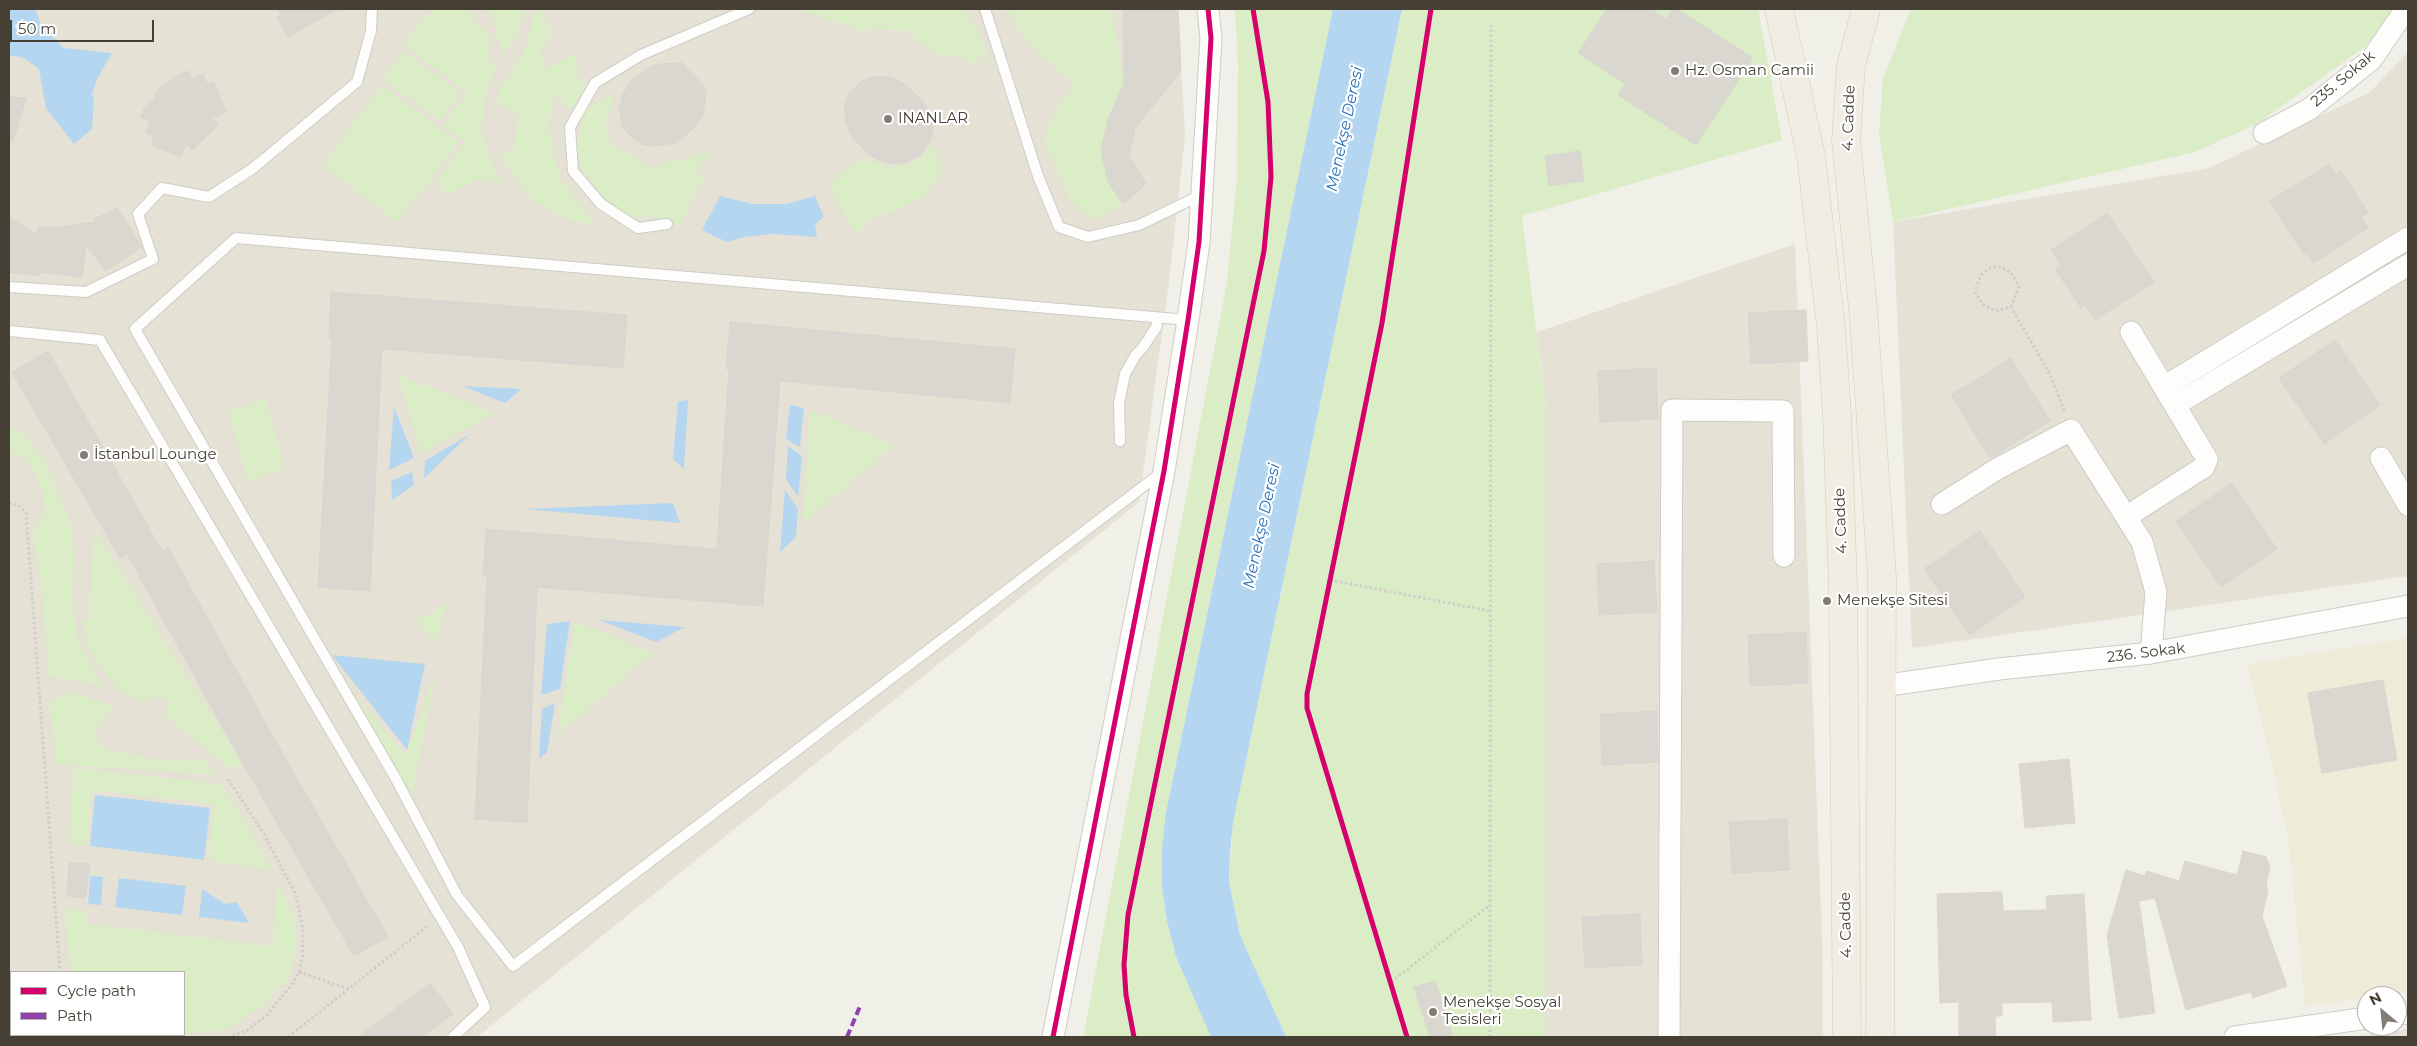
<!DOCTYPE html>
<html>
<head>
<meta charset="utf-8">
<style>
  body { margin:0 }
  #map { position:relative; width:2417px; height:1046px; overflow:hidden; background:#f0efe8; font-family:Montserrat,sans-serif }
  canvas { display:block }
  .frame { position:absolute; inset:0; border:10px solid #464034; pointer-events:none }
  .legend { position:absolute; left:10px; top:971px; width:175px; height:65px; box-sizing:border-box; background:#fff; border:1px solid #b5b3ae; margin:0; padding:6px 9px; list-style:none; font-size:15px; color:#464034 }
  .legend li { display:flex; align-items:center; gap:10px; height:25px }
  .legend b { width:25px; border:1px solid #b5b3ae }
  .north { position:absolute; left:2357px; top:986px; width:50px; height:50px; box-sizing:border-box; background:#fff; border:1px solid #b5b3ae; border-radius:50%; rotate:332deg; font-size:14px; font-weight:700; line-height:20px; text-align:center; color:#464034 }
  .north::after { content:''; display:block; margin:auto; width:18px; height:22px; background:#827d73; clip-path:polygon(50% 0,100% 100%,50% 72%,0 100%) }
  .scale { position:absolute; left:10px; top:20px; width:144px; height:22px; box-sizing:border-box; border:2px solid #464034; border-top:0; padding-left:6px; font-size:15px; line-height:18px; white-space:nowrap; color:#464034; -webkit-text-stroke:4px #fff; paint-order:stroke }
</style>
</head>
<body>
<div id="map">
<canvas width="2417" height="1046"></canvas>
<div class="frame"></div>
<ul class="legend">
<li><b style="height:6px;background:#d6006c"></b>Cycle path</li>
<li><b style="height:6px;background:#8e44ad"></b>Path</li>
</ul>
<div class="north">N</div>
<div class="scale">50 m</div>
</div>
<script>
const context = document.querySelector('canvas').getContext('2d');
context.lineJoin = 'round';
function paint(path, color) {
  context.fillStyle = color;
  context.fill(path, 'evenodd');
}
function shape(rows) {
  const path = new Path2D();
  for (const r of rows) {
    path.moveTo(r[0], r[1]);
    for (let i = 2; i < r.length; i += 2) path.lineTo(r[i], r[i + 1]);
  }
  return path;
}
function stroke(path, color, width, dash) {
  context.strokeStyle = color;
  context.lineWidth = width;
  context.lineCap = dash ? 'butt' : 'round';
  context.setLineDash(dash || []);
  context.stroke(path);
}
function label(font, color, halo, rows, align = 'center') {
  context.font = font + ' Montserrat,sans-serif';
  context.lineWidth = 4.5;
  context.setLineDash([]);
  context.textBaseline = 'middle';
  context.strokeStyle = halo;
  context.fillStyle = color;
  for (const [text, x, y, turn = 0] of rows) {
    context.save();
    context.translate(x, y);
    context.rotate((+turn || 0) * Math.PI / 180);
    context.textAlign = isNaN(turn) ? turn : align;
    if (halo) context.strokeText(text, 0, 0);
    context.fillText(text, 0, 0);
    context.restore();
  }
}
const residential = shape([
  [9,9,1178,9,1185,136,1169,282,1139,502,477,1037,9,1037],
  [11,972,184,972,184,1035,11,1035],
  [2408,52,2408,576,1912,648,1893,222,2209,168,2369,93],
  [1795,244,1823,963,1823,1037,1546,1037,1546,408,1537,332],
  [2408,1029,2408,1037,2347,1037,2387,1032]
]);
const education = shape([
  [2408,638,2408,992,2367,996,2367,998,2305,1006,2288,834,2248,664]
]);
const green = shape([
  [433,9,466,9,489,36,488,56,495,69,484,101,482,132,491,161,502,181,476,181,446,196,438,181,464,142,443,125,468,92,402,45],
  [486,9,524,9,517,35,502,55,492,16],
  [534,9,540,9,553,32,540,52,545,68,566,59,572,51,578,61,578,77,587,87,570,110,555,92,548,126,559,177,596,225,563,218,531,198,500,156,515,149,518,111,496,105,500,88,521,58,531,29],
  [818,9,962,9,979,29,991,68,979,53,976,65,961,57,937,56,907,31,876,29,862,31,802,10],
  [1006,9,1112,9,1124,84,1109,117,1101,149,1108,182,1123,204,1095,220,1071,202,1044,142,1053,114,1074,84,1029,45],
  [1235,9,1333,9,1166,812,1162,887,1167,921,1176,957,1211,1037,1083,1037,1227,282,1237,177,1238,64],
  [1402,9,1758,9,1782,140,1522,216,1546,408,1546,1037,1286,1037,1240,935,1229,882,1233,823],
  [1911,9,2395,9,2367,45,2257,124,2195,152,1893,222,1879,134,1883,79],
  [403,51,460,92,440,121,383,80],
  [382,86,459,143,397,222,322,164],
  [615,91,605,126,613,146,622,149,651,167,713,151,694,173,704,177,680,225,652,217,626,216,604,199,582,171,577,150,583,112],
  [934,143,943,169,925,196,899,210,875,216,856,234,829,185,862,157,889,167,908,165,921,158],
  [398,374,493,413,421,453],
  [266,399,285,469,247,481,229,410],
  [810,410,895,445,803,523],
  [9,428,20,431,44,460,70,522,75,559,72,593,78,643,104,687,48,675,42,588,33,534,45,511,43,492,27,457,10,453,9,456],
  [94,530,242,763,230,769,165,715,171,700,155,697,141,702,120,691,103,671,87,644,83,619,89,620],
  [448,603,435,642,415,621],
  [575,621,652,653,558,735],
  [438,665,411,798,340,678,406,756],
  [73,692,113,706,93,735,105,749,163,761,204,760,215,775,57,764,49,703],
  [74,768,222,784,273,870,209,861,213,804,92,790,86,846,69,845],
  [277,883,295,917,295,951,289,977,260,1008,224,1030,184,1034,184,972,70,972,65,909,87,911,86,924,273,946]
]);
const water = shape([
  [9,9,35,9,42,28,64,48,112,53,98,77,92,94,94,99,92,129,74,144,46,108,39,69,24,58,9,55],
  [1333,9,1402,9,1233,823,1230,852,1229,882,1240,935,1286,1037,1211,1037,1176,957,1167,921,1162,887,1162,848,1166,812],
  [720,196,753,204,787,204,815,196,824,217,815,224,817,237,772,234,744,237,727,242,702,230],
  [462,386,521,389,505,403],
  [688,400,684,469,673,459,678,402],
  [790,405,804,408,800,447,786,439],
  [394,407,414,458,389,470],
  [470,434,424,478,425,461],
  [788,446,802,456,798,497,786,479],
  [412,472,414,485,392,500,391,481],
  [785,490,798,509,796,537,780,552],
  [673,503,680,523,526,509],
  [599,620,685,627,656,642],
  [570,621,560,689,541,695,547,624],
  [332,655,425,664,407,750],
  [555,703,547,752,539,759,542,709],
  [95,795,210,808,204,860,90,846],
  [90,876,103,877,101,905,88,904],
  [119,878,186,886,182,915,115,907],
  [202,889,225,904,237,902,249,923,199,917]
]);
const building = shape([
  [278,9,338,9,288,37,277,18,281,15,278,9],
  [1123,9,1178,9,1181,71,1135,128,1129,156,1146,184,1123,204,1108,182,1101,149,1109,117,1124,84,1123,9],
  [1607,9,1650,9,1666,19,1673,9,1677,9,1753,58,1696,145,1618,95,1625,84,1578,53,1607,9],
  [682,63,704,86,706,94,703,116,693,129,676,143,653,146,642,144,633,138,622,126,619,108,623,94,632,80,648,68,658,64,682,63],
  [189,71,192,79,203,74,207,84,214,81,226,112,212,119,218,125,192,150,186,144,181,157,151,145,154,136,145,133,150,121,140,117,145,107,153,100,159,89,178,75,189,71],
  [876,76,891,77,903,83,923,101,929,112,933,128,930,141,921,155,909,161,896,164,881,161,868,154,851,136,846,123,844,105,849,93,862,81,876,76],
  [9,97,26,98,13,141,9,141,9,97],
  [1580,151,1584,181,1549,186,1545,156,1580,151],
  [2329,164,2336,175,2341,171,2368,213,2361,217,2368,228,2314,263,2307,253,2304,255,2270,201,2329,164],
  [117,208,142,247,106,271,86,245,82,277,39,272,39,276,9,272,9,217,37,235,39,226,52,228,95,222,94,219,117,208],
  [2107,213,2154,282,2095,320,2085,305,2081,308,2055,269,2061,266,2051,250,2107,213],
  [331,292,627,315,623,368,382,349,370,591,318,587,332,338,329,338,331,292],
  [1806,310,1808,361,1751,364,1748,313,1806,310],
  [730,322,1015,349,1010,403,780,381,763,606,537,587,527,823,475,819,487,576,483,576,486,529,717,549,729,369,726,369,730,322],
  [2335,340,2380,405,2324,444,2279,378,2335,340],
  [48,351,162,551,168,547,276,742,388,937,354,956,238,755,127,554,120,558,12,372,48,351],
  [2011,358,2050,421,1990,458,1951,395,2011,358],
  [1656,368,1658,419,1600,422,1598,371,1656,368],
  [2232,483,2277,549,2221,587,2176,521,2232,483],
  [1980,531,2025,597,1970,635,1924,569,1980,531],
  [1654,561,1657,612,1599,615,1597,564,1654,561],
  [1806,632,1808,683,1750,686,1748,635,1806,632],
  [2383,680,2397,760,2322,773,2308,693,2383,680],
  [1657,711,1658,762,1602,765,1600,714,1657,711],
  [2069,759,2075,823,2025,828,2019,764,2069,759],
  [1787,819,1789,870,1732,873,1729,822,1787,819],
  [2243,851,2266,857,2270,867,2266,884,2268,891,2262,916,2287,986,2253,998,2251,992,2186,1010,2155,898,2139,901,2155,1013,2119,1018,2107,935,2126,870,2145,876,2147,871,2179,881,2185,861,2237,875,2243,851],
  [69,863,90,864,85,898,67,896,69,863],
  [2002,892,2003,911,2047,910,2046,896,2084,894,2091,1020,2053,1022,2052,1002,2002,1003,2002,1016,1995,1016,1996,1037,1959,1037,1959,1002,1940,1003,1937,894,2002,892],
  [1640,914,1642,965,1585,968,1582,917,1640,914],
  [1435,981,1453,1037,1430,1037,1414,987,1435,981],
  [430,983,453,1014,421,1037,358,1037,430,983]
]);
const path = shape([
  [2011,307,2019,287,2011,272,2001,267,1991,267,1981,275,1975,291,1982,304,1995,311,2011,307,2051,376,2065,413],
  [9,503,18,505,26,512,60,972],
  [1330,580,1490,611],
  [228,779,264,834,296,895,302,923,303,954,299,972,293,983,267,1015,248,1030,229,1037],
  [299,972,348,989],
  [1391,982,1490,905],
  [66,1035,66,1037],
  [155,1035,160,1037],
  [288,1037,429,925],
  [1490,1037,1491,25]
]);
const lane = shape([
  [985,9,1038,176,1059,227,1088,237,1139,225,1201,195],
  [667,224,638,228,601,204,573,171,570,127,595,83,641,55,749,9],
  [9,287,86,292,153,259,138,214,162,188,209,197,252,169,357,82,371,31,372,9],
  [9,331,100,340,458,947,485,1007,453,1037],
  [1120,441,1119,403,1125,374,1135,356,1143,347,1157,326,1156,317],
  [1161,473,513,966,457,895,396,779,135,329,236,238,1188,320]
]);
const street = shape([
  [2264,133,2308,110,2371,60,2406,9],
  [2164,387,2408,238],
  [2175,405,2408,265],
  [2381,458,2408,505],
  [1942,504,1997,469,2071,430,2142,542,2156,592,2151,653],
  [2126,517,2204,467,2207,459,2131,332],
  [1882,686,1999,669,2151,653,2408,606],
  [2397,1014,2408,1013],
  [1053,1037,1164,471,1188,320,1199,242,1211,38,1208,9],
  [1669,1037,1672,410,1783,411,1784,556],
  [2235,1037,2367,1018]
]);
const primary = shape([
  [1779,9,1811,156,1831,327,1837,414,1843,587,1847,1037],
  [1866,9,1851,66,1846,140,1863,308,1882,577,1880,1037]
]);
const quiet = shape([
  [847,1037,861,1004]
]);
const cycleway = shape([
  [1053,1037,1164,471,1188,320,1199,242,1211,38,1208,9],
  [1134,1037,1126,995,1124,965,1128,915,1264,251,1271,177,1268,102,1253,9],
  [1407,1037,1307,708,1307,694,1382,323,1431,9]
]);
const markers = [
  [1675,71,5,"#827d73"],
  [888,119,5,"#827d73"],
  [84,455,5,"#827d73"],
  [1827,601,5,"#827d73"],
  [1433,1012,5,"#827d73"]
];
const poiNames = [
  ["Hz. Osman Camii",1685,71],
  ["INANLAR",898,119],
  ["İstanbul Lounge",94,455],
  ["Menekşe Sitesi",1837,601],
  ["Menekşe Sosyal",1443,1003],
  ["Tesisleri",1443,1020]
];
const streetNames = [
  ["235. Sokak",2343,79,-40],
  ["4. Cadde",1849,118,-88],
  ["4. Cadde",1841,521,-92],
  ["236. Sokak",2146,653,-7],
  ["4. Cadde",1846,925,-91]
];
const waterNames = [
  ["Menekşe Deresi",1345,129,-78],
  ["Menekşe Deresi",1262,526,-78]
];
paint(residential, '#e5e1d5');
paint(education, '#efebd9');
paint(green, '#dbedc6');
paint(water, '#b5d6f1');
paint(building, '#dad7d0');
stroke(building, '#d8d6ce', 1);
stroke(lane, '#ceccc6', 12);
stroke(street, '#ceccc6', 23);
stroke(primary, '#d4cdb4', 29);
stroke(path, '#d1cec9', 3, [2.5, 2.5]);
stroke(lane, '#fdfdfc', 10);
stroke(street, '#fdfdfc', 21);
stroke(primary, '#f1ede2', 28);
stroke(quiet, '#8e44ad', 4, [8, 4]);
stroke(cycleway, '#d6006c', 5);
for (const [x, y, r, color] of markers) {
  const dot = new Path2D();
  dot.arc(x, y, r, 0, 2 * Math.PI);
  context.fillStyle = color;
  context.fill(dot);
  stroke(dot, '#fff', 2);
}
label('15px', '#464034', '#fff', poiNames, 'left');
label('15px', '#464034', '#fff', streetNames);
label('italic 16px', '#2571ba', '#fff', waterNames);
</script>
</body>
</html>
